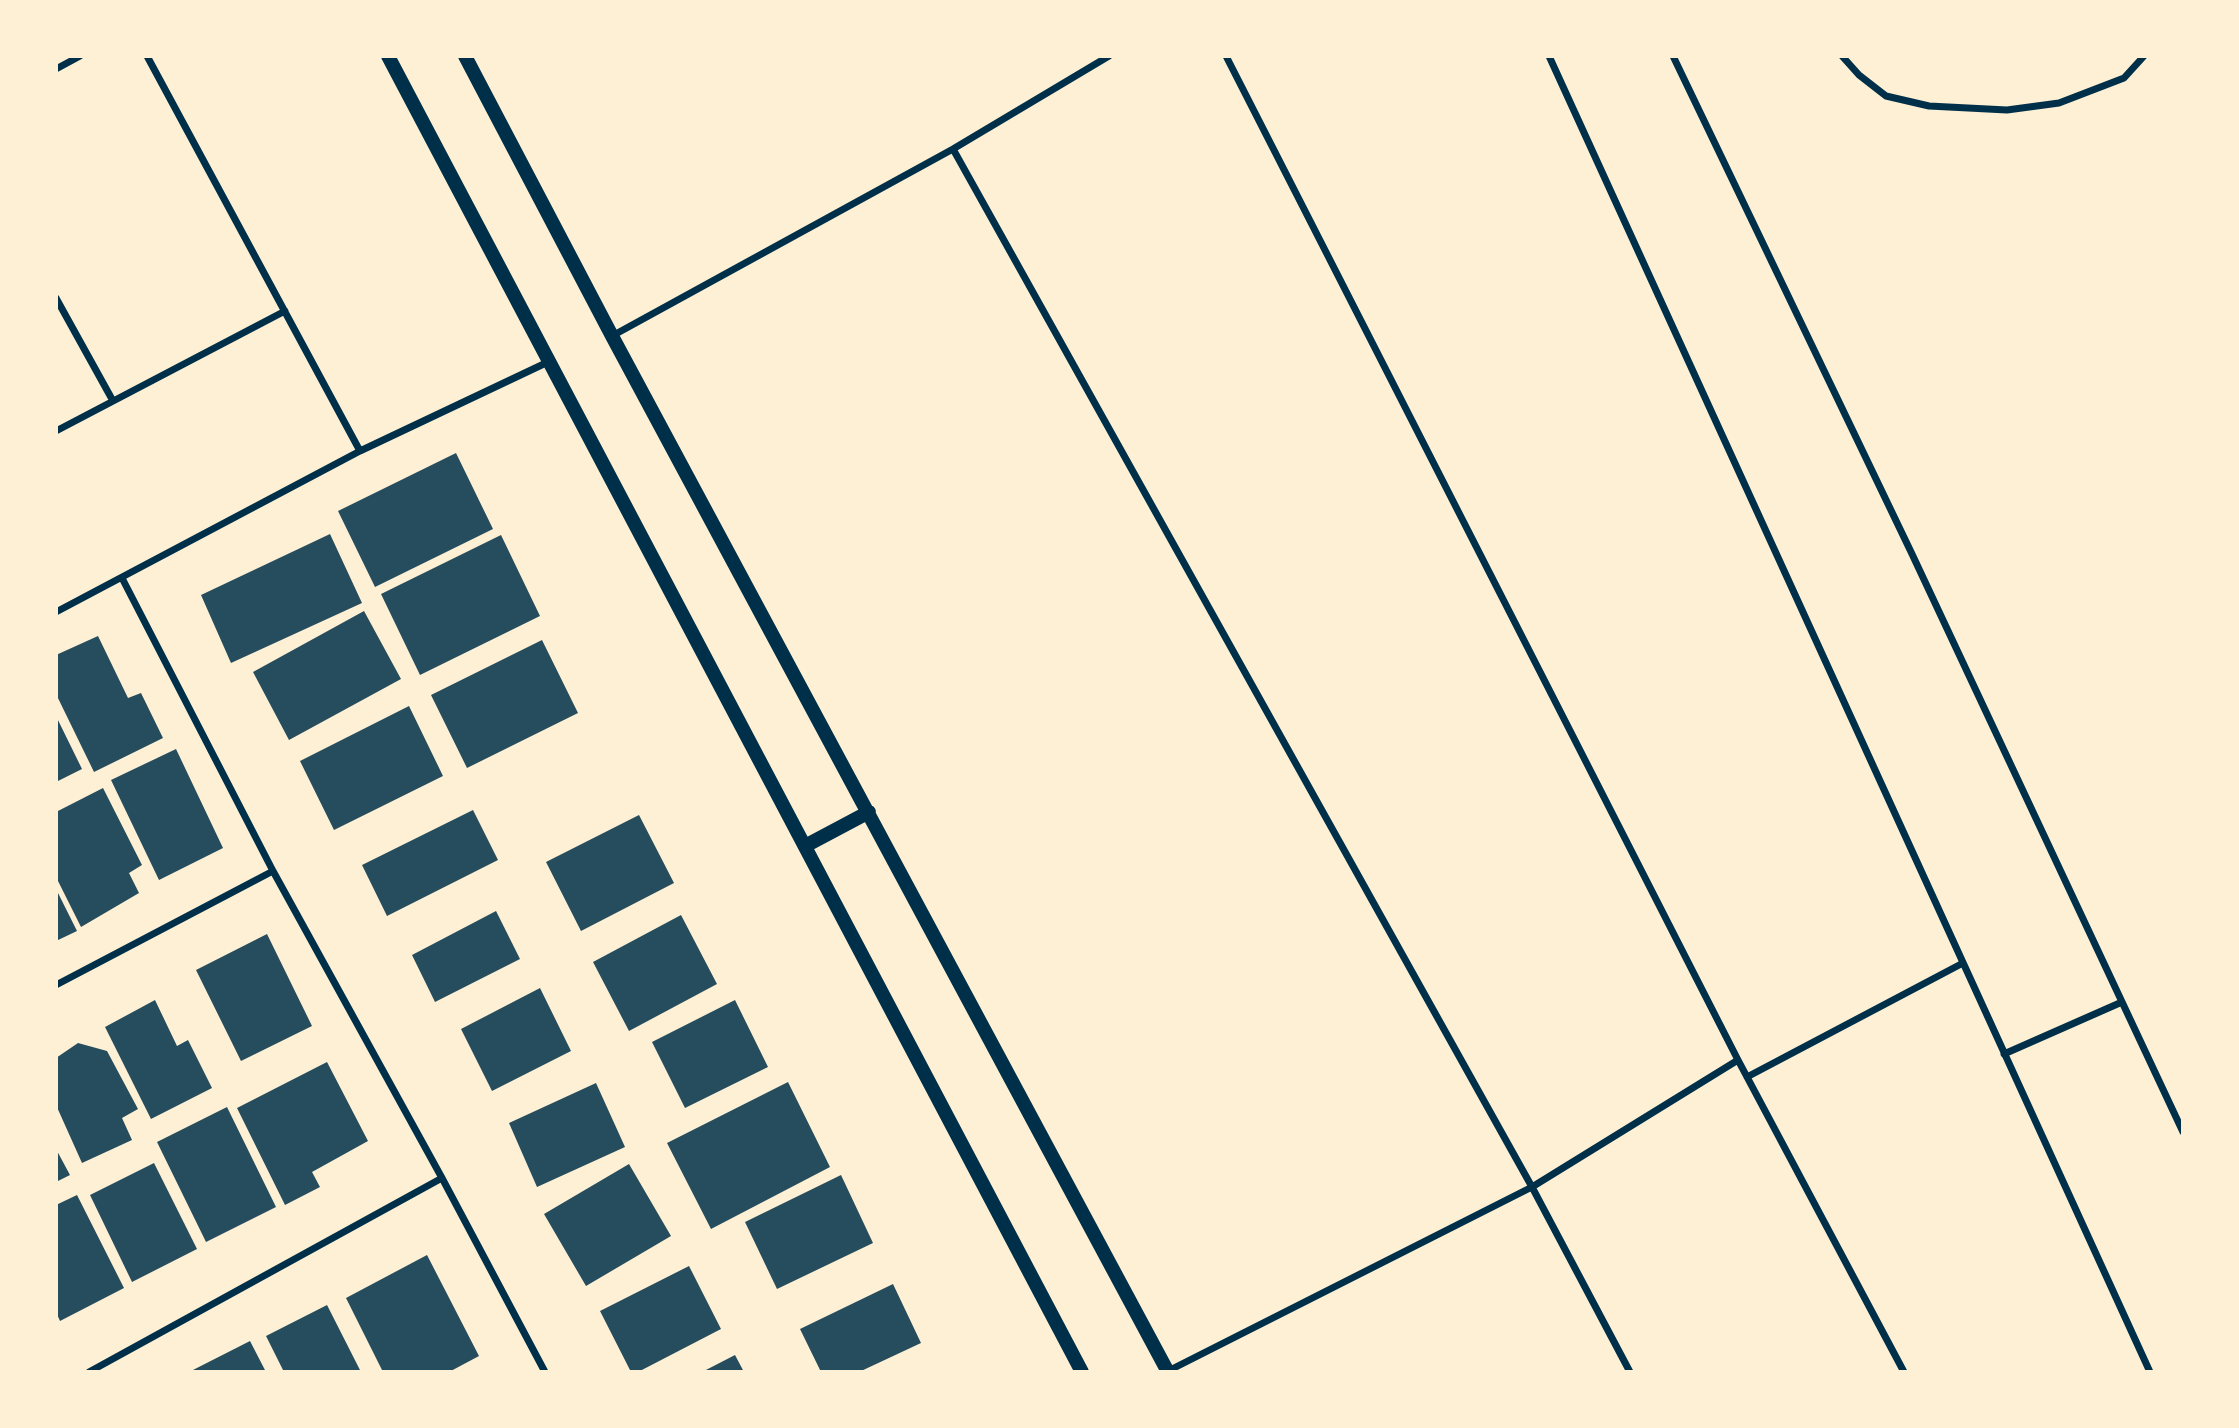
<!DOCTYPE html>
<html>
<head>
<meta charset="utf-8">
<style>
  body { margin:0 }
  #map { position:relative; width:2239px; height:1428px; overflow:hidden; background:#fdf0d5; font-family:"Nunito Sans",sans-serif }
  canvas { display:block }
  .frame { position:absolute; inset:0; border:58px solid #fdf0d5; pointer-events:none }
</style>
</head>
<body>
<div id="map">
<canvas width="2239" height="1428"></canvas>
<div class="frame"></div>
</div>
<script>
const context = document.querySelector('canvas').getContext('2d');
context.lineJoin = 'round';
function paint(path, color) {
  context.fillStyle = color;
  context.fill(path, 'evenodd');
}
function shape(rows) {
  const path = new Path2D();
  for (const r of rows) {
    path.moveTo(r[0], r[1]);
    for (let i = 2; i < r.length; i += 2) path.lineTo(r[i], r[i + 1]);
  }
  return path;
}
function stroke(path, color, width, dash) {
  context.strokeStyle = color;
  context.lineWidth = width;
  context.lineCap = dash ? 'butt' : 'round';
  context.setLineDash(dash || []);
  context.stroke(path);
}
const building = shape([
  [456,453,493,529,375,587,338,511],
  [330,534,362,603,231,663,201,595],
  [501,535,540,616,420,675,381,594],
  [364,611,401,679,289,740,253,672],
  [98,636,128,698,141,693,163,738,94,772,56,694,56,655],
  [542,640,578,713,467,768,431,695],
  [409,706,443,776,334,830,300,761],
  [56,716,82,769,56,782],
  [176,749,223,848,159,880,111,780],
  [103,788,142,865,129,873,139,893,81,927,56,877,56,812],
  [473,810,498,860,387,916,362,865],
  [639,815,674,883,581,931,546,862],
  [56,889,77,931,56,941],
  [496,911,520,959,435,1002,412,955],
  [681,915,717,984,629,1031,593,962],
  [267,934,312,1026,241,1061,196,970],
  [540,988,571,1051,492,1091,461,1029],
  [155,1000,177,1046,188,1040,212,1088,151,1119,105,1027],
  [735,1000,768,1067,685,1108,652,1042],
  [78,1043,107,1051,138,1109,122,1118,132,1140,82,1163,56,1105,56,1058],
  [327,1062,368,1141,312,1172,320,1187,285,1205,237,1108],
  [788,1082,830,1167,711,1229,667,1143],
  [596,1083,625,1147,537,1187,509,1123],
  [227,1107,276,1207,206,1242,157,1142],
  [56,1149,70,1175,56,1182],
  [154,1163,197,1249,132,1282,90,1195],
  [629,1164,671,1236,586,1286,544,1214],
  [841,1175,873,1243,777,1289,745,1222],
  [77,1195,124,1288,60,1321,56,1312,56,1205],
  [427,1255,479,1356,449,1372,383,1372,346,1298],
  [689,1266,721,1329,638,1372,631,1372,600,1311],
  [893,1284,921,1343,859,1372,821,1372,800,1329],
  [327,1305,361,1372,284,1372,266,1336],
  [250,1341,266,1372,189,1372],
  [735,1355,744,1372,702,1372]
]);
const minor = shape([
  [147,56,360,451],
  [1226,56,1738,1060,1904,1372],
  [1549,56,2150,1372],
  [1673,56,1912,554,2183,1132],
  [1842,56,1859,75,1886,96,1929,106,2007,110,2059,103,2124,78,2144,56],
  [56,69,80,56],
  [953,149,1532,1187,1630,1372],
  [56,298,113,401],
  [612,336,953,149,1109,56],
  [56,431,285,311],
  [122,578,273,871,442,1178,545,1372],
  [56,612,360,451,548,362],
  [56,985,273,871],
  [2004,1054,2122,1002],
  [1747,1077,1963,963],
  [1168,1371,1532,1187,1738,1060],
  [89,1372,442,1178]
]);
const secondary = shape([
  [388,56,1082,1372],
  [465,56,612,336,1168,1372],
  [805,846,869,812]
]);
paint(building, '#264d5e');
stroke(minor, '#003049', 7);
stroke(secondary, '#003049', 14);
</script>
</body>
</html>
